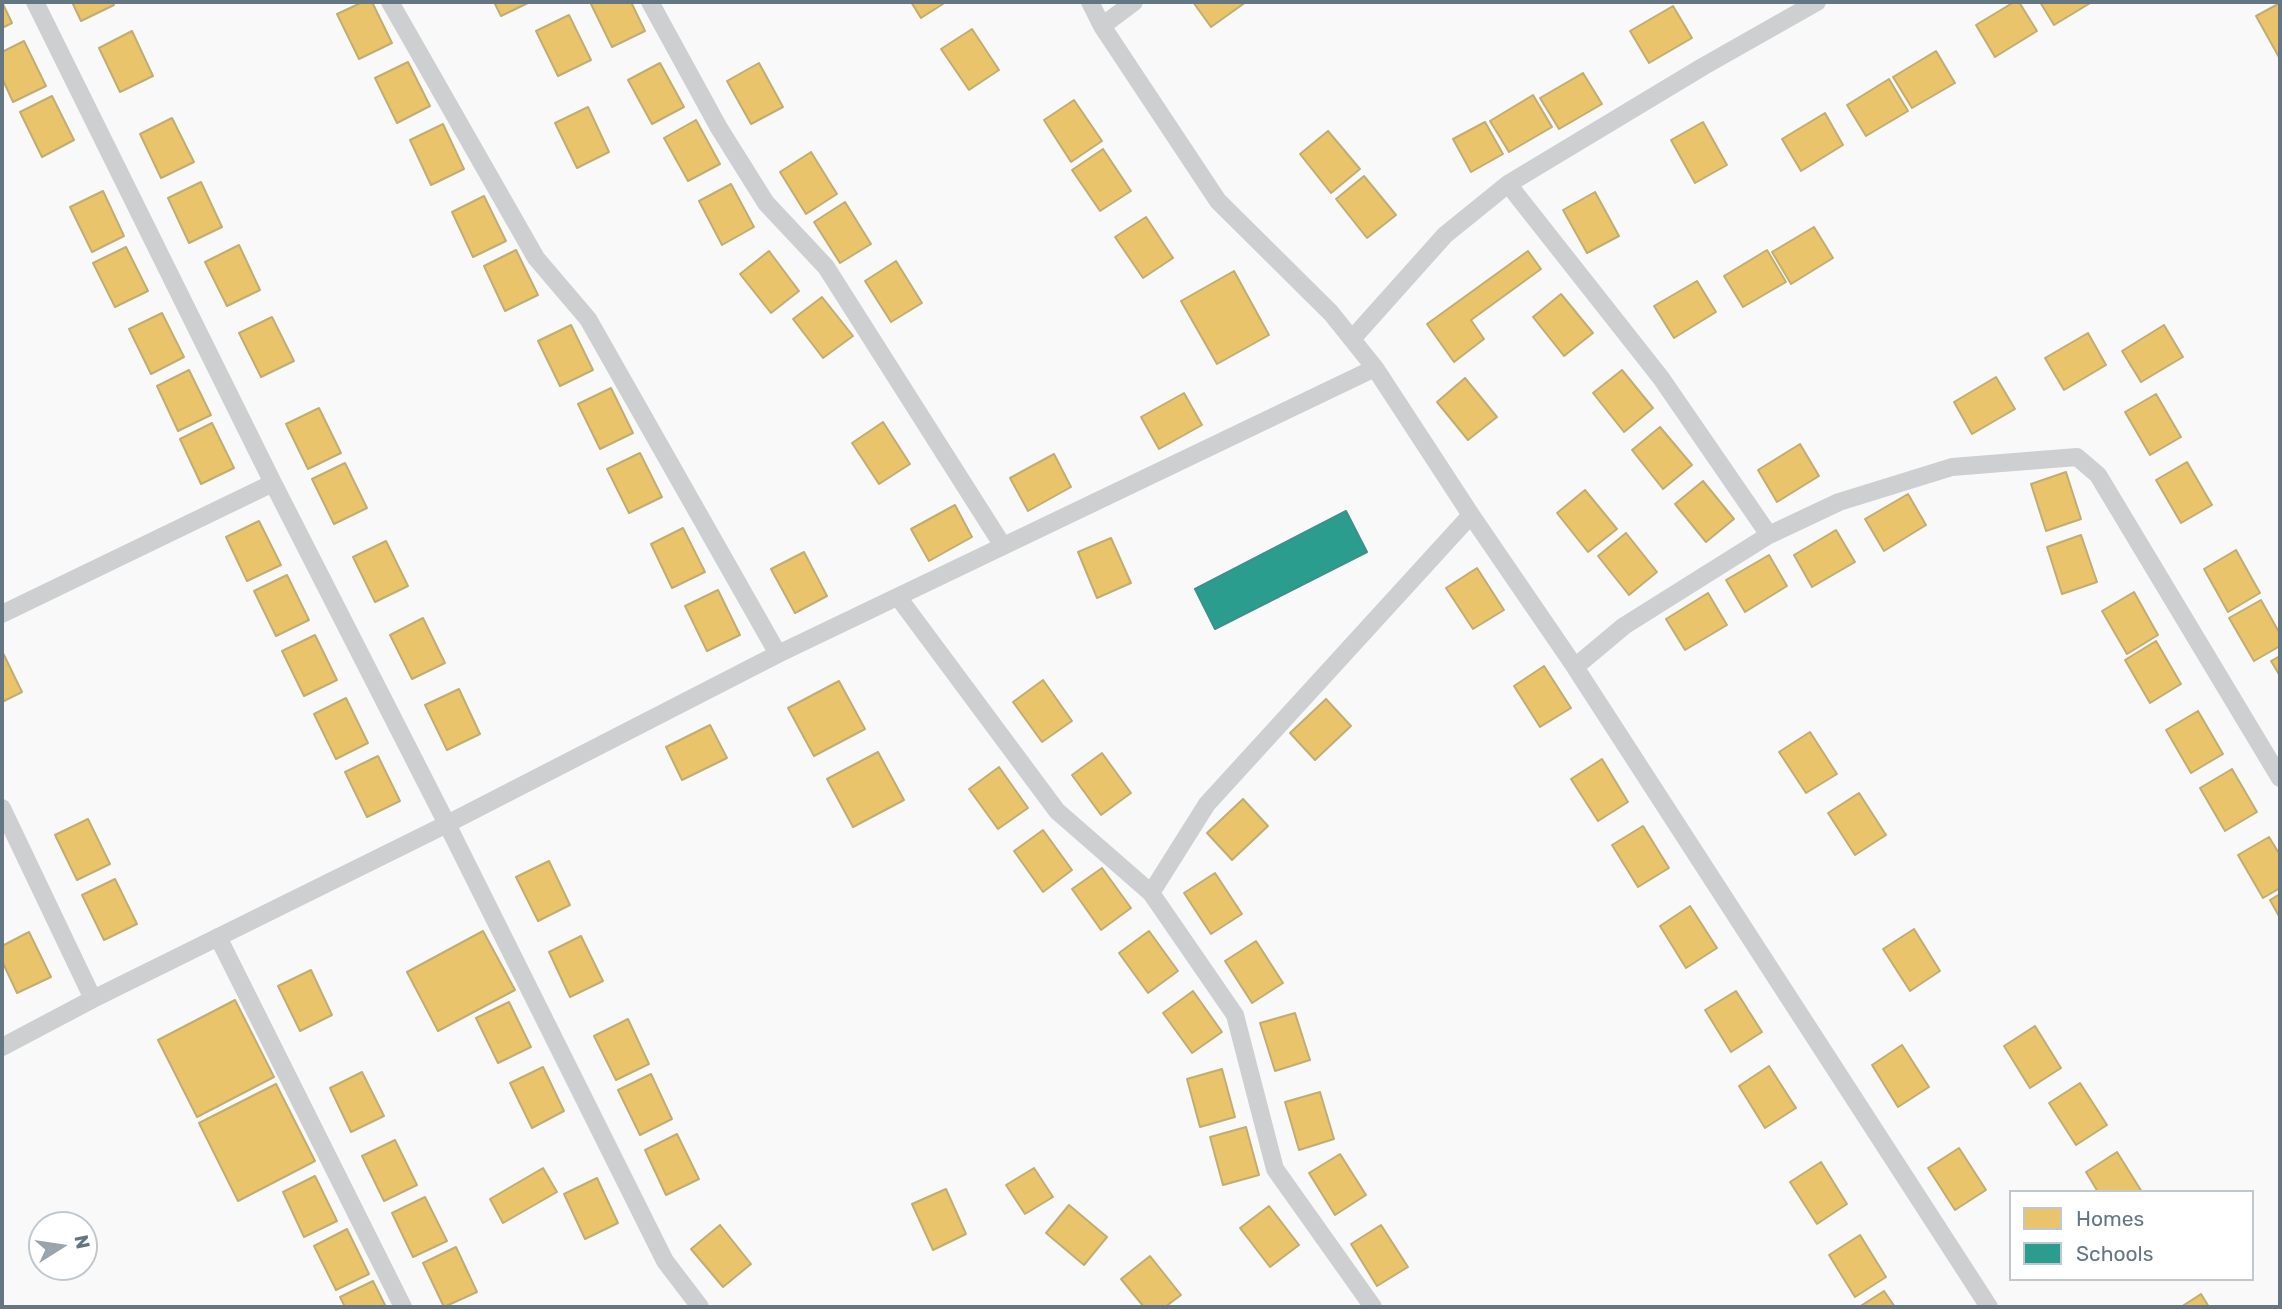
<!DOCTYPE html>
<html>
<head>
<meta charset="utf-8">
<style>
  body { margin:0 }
  #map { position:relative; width:2282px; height:1309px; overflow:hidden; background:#f9f9f9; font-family:Rubik,sans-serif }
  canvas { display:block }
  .frame { position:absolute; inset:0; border:4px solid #657683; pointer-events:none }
  .legend { position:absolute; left:2009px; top:1190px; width:245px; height:91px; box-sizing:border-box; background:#fff; border:2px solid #c1c8cd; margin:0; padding:9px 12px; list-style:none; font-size:21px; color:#657683 }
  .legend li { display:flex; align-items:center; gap:14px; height:35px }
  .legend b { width:35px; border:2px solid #c1c8cd }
  .north { position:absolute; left:28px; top:1211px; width:70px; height:70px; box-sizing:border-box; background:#fff; border:2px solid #c1c8cd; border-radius:50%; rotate:78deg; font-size:19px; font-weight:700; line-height:28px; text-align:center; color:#657683 }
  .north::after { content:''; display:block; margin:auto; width:24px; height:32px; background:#99a4ac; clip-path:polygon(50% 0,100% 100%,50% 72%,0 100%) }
</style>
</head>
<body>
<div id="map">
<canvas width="2282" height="1309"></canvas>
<div class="frame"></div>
<ul class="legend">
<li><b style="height:19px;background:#e9c46a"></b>Homes</li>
<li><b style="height:19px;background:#2a9d8f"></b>Schools</li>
</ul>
<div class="north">N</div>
</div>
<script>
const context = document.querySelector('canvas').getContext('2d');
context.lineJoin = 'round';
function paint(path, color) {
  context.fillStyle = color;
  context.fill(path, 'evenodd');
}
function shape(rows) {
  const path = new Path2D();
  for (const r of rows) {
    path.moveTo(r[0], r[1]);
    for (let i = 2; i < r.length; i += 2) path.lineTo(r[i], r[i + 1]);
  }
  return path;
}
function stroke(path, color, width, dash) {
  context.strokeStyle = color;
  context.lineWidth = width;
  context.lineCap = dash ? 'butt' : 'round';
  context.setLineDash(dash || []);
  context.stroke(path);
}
const homes = shape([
  [2,2,12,23,2,28,2,2],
  [72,2,112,2,114,5,81,21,72,2],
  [363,2,372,2,392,43,359,59,337,14,363,2],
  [494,2,530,2,501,16,494,2],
  [590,2,631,2,645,31,612,47,590,2],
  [911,2,946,2,921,18,911,2],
  [1193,2,1246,2,1211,27,1193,2],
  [2014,2,2019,2,2037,31,1995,57,1976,25,2014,2],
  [2040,2,2092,2,2054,25,2040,2],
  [2280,3,2280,59,2256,16,2280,3],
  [1673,6,1692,38,1649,63,1630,31,1673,6],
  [569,15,591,60,558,76,536,31,569,15],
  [972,29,999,70,969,90,941,49,972,29],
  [132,31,153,76,120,92,99,48,132,31],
  [24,41,46,86,13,102,2,78,2,52,24,41],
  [1936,51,1955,83,1912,108,1893,77,1936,51],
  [408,62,430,106,397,123,375,78,408,62],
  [660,63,684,107,652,124,628,80,660,63],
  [759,63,783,107,751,124,727,81,759,63],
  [1583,73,1602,104,1559,129,1540,98,1583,73],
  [1889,79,1908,111,1866,136,1847,105,1889,79],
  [1533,95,1552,127,1509,152,1490,121,1533,95],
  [52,96,74,140,42,157,20,112,52,96],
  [1074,100,1102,141,1071,162,1044,120,1074,100],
  [588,107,609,152,577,168,555,123,588,107],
  [1825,113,1843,145,1801,171,1782,139,1825,113],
  [172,118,194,162,161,178,140,134,172,118],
  [696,120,720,164,688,181,664,138,696,120],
  [1485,122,1503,154,1471,172,1453,139,1485,122],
  [1703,122,1727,165,1695,183,1671,140,1703,122],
  [443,124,464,169,431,185,410,140,443,124],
  [1328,131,1360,169,1331,193,1300,154,1328,131],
  [1103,149,1131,191,1100,211,1072,170,1103,149],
  [811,152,837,194,806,214,780,172,811,152],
  [1364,176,1396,215,1367,238,1336,199,1364,176],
  [201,182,222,227,189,243,168,198,201,182],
  [731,184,754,227,722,245,699,201,731,184],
  [103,191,124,236,92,252,70,207,103,191],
  [1595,192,1619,236,1587,253,1563,210,1595,192],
  [484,196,506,241,473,257,452,212,484,196],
  [845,202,871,244,840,263,814,222,845,202],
  [1146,217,1173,258,1143,278,1115,237,1146,217],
  [1814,227,1833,258,1791,284,1772,252,1814,227],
  [239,245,260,290,227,306,205,262,239,245],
  [126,247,148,291,115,307,93,263,126,247],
  [516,250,538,295,505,311,484,266,516,250],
  [1767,250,1786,282,1743,307,1724,276,1767,250],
  [769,251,799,291,771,313,740,274,769,251],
  [1528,251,1541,269,1471,320,1484,339,1454,362,1427,324,1528,251],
  [896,261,922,303,891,322,865,281,896,261],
  [1234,271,1269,335,1217,364,1181,301,1234,271],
  [1697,281,1716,312,1674,338,1654,306,1697,281],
  [1561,294,1593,333,1564,356,1533,317,1561,294],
  [822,297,853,336,823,358,793,319,822,297],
  [162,313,184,357,151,374,129,329,162,313],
  [272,317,294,361,261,377,239,333,272,317],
  [571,325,593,370,560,386,538,341,571,325],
  [2164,325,2183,357,2141,382,2122,351,2164,325],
  [2088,333,2106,365,2064,390,2045,358,2088,333],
  [189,370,211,415,178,431,157,386,189,370],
  [1622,370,1653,408,1624,432,1593,393,1622,370],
  [1996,377,2015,409,1972,434,1954,402,1996,377],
  [1465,378,1497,417,1468,440,1437,402,1465,378],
  [611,388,633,433,600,449,578,404,611,388],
  [1184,393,1202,425,1159,449,1141,417,1184,393],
  [2156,394,2181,437,2150,455,2125,412,2156,394],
  [319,408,341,453,308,469,286,424,319,408],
  [883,422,910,464,879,484,852,443,883,422],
  [212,423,234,468,201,484,180,439,212,423],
  [1660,427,1692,465,1663,489,1632,450,1660,427],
  [1800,444,1819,476,1777,502,1758,470,1800,444],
  [640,453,662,497,629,513,607,469,640,453],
  [1054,454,1071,487,1028,511,1010,478,1054,454],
  [2187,462,2212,505,2181,523,2156,480,2187,462],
  [345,463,367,508,334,524,312,479,345,463],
  [2066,472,2081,519,2046,531,2031,484,2066,472],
  [1703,481,1734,519,1706,542,1675,504,1703,481],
  [1585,490,1617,529,1588,552,1557,513,1585,490],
  [1908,494,1926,525,1884,551,1865,519,1908,494],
  [955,505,972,537,929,561,911,529,955,505],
  [259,521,281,565,247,581,226,537,259,521],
  [683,528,705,572,672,588,651,544,683,528],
  [1836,530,1855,562,1812,587,1794,555,1836,530],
  [1626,533,1657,572,1629,595,1598,556,1626,533],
  [2081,535,2097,582,2062,594,2047,547,2081,535],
  [1111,538,1131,583,1097,598,1078,552,1111,538],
  [386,541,408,586,375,602,353,557,386,541],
  [2236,550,2260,593,2228,612,2204,569,2236,550],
  [804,552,827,596,795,613,771,569,804,552],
  [1769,555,1787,586,1745,612,1726,580,1769,555],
  [1477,568,1504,610,1473,629,1446,588,1477,568],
  [287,575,309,620,276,636,254,591,287,575],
  [718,590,740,635,707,651,685,606,718,590],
  [2134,592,2158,635,2127,654,2102,611,2134,592],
  [1708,593,1727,625,1685,650,1666,619,1708,593],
  [2261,600,2280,634,2280,646,2254,661,2229,618,2261,600],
  [423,618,445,663,412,679,390,635,423,618],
  [315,635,337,680,304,696,282,651,315,635],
  [2156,641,2181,684,2150,703,2125,660,2156,641],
  [2,651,22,692,2,702,2,651],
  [2280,656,2280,676,2271,661,2280,656],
  [1544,666,1571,708,1540,727,1514,686,1544,666],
  [1043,680,1072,721,1042,742,1013,702,1043,680],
  [839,681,865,729,814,756,788,708,839,681],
  [459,689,480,734,447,750,425,705,459,689],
  [346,698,368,743,336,759,314,714,346,698],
  [1326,699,1351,726,1315,760,1290,733,1326,699],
  [2198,711,2223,754,2191,773,2166,730,2198,711],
  [710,725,727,758,682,780,666,747,710,725],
  [1810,732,1837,774,1806,793,1779,752,1810,732],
  [878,752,904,800,853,827,827,779,878,752],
  [1102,753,1131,793,1101,815,1072,775,1102,753],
  [378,756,400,801,367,817,345,772,378,756],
  [1602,759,1628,802,1598,821,1571,779,1602,759],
  [999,767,1028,808,998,829,969,789,999,767],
  [2232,769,2257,812,2225,831,2200,788,2232,769],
  [1859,793,1886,835,1855,855,1828,813,1859,793],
  [1243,799,1268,826,1232,860,1207,833,1243,799],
  [88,819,110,864,77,880,55,835,88,819],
  [1643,826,1669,868,1638,887,1612,845,1643,826],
  [1043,830,1072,870,1043,892,1014,851,1043,830],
  [2269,837,2280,855,2280,888,2263,898,2238,855,2269,837],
  [549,861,570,905,538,921,516,877,549,861],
  [1102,868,1131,908,1101,930,1072,889,1102,868],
  [1215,873,1242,914,1211,934,1184,893,1215,873],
  [115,879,137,924,104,940,82,895,115,879],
  [2280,894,2280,918,2270,900,2280,894],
  [1690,906,1717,948,1686,968,1660,926,1690,906],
  [1914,929,1940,971,1910,991,1883,949,1914,929],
  [483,931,515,990,438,1031,407,972,483,931],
  [1149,931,1178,971,1148,993,1119,953,1149,931],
  [29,932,51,977,17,993,2,961,2,946,29,932],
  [581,936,603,981,570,997,549,952,581,936],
  [1256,941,1283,983,1252,1003,1225,961,1256,941],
  [311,970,332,1015,300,1031,278,986,311,970],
  [1193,991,1222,1032,1192,1053,1163,1013,1193,991],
  [1736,991,1762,1032,1731,1052,1705,1010,1736,991],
  [235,1000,274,1077,197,1117,158,1040,235,1000],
  [509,1002,531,1047,498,1063,476,1018,509,1002],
  [1295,1013,1310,1060,1275,1071,1260,1023,1295,1013],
  [628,1019,649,1064,616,1080,594,1036,628,1019],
  [2035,1026,2061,1068,2030,1088,2004,1046,2035,1026],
  [1902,1045,1929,1087,1898,1107,1872,1065,1902,1045],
  [1769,1066,1796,1108,1765,1128,1739,1086,1769,1066],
  [543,1067,564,1111,532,1128,510,1083,543,1067],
  [1222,1069,1235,1117,1200,1127,1187,1079,1222,1069],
  [362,1072,384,1116,351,1132,330,1088,362,1072],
  [651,1074,672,1119,640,1135,618,1090,651,1074],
  [2080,1083,2107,1125,2076,1145,2049,1103,2080,1083],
  [276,1084,315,1161,238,1201,199,1123,276,1084],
  [1320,1092,1334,1139,1299,1150,1285,1102,1320,1092],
  [1246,1127,1259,1175,1223,1185,1210,1137,1246,1127],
  [677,1134,699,1179,666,1195,645,1150,677,1134],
  [395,1140,417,1185,384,1201,362,1156,395,1140],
  [1959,1148,1986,1190,1955,1210,1928,1168,1959,1148],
  [2117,1152,2142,1192,2098,1192,2086,1172,2117,1152],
  [1340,1154,1366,1195,1335,1215,1309,1173,1340,1154],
  [1821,1162,1847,1204,1817,1224,1790,1182,1821,1162],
  [543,1168,557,1192,503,1223,490,1199,543,1168],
  [1034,1168,1053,1197,1025,1214,1006,1185,1034,1168],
  [315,1176,337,1221,304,1237,283,1192,315,1176],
  [597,1178,618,1223,585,1239,564,1194,597,1178],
  [946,1189,966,1234,933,1250,912,1204,946,1189],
  [425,1197,447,1241,413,1257,392,1213,425,1197],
  [1069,1205,1107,1237,1084,1265,1046,1233,1069,1205],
  [1269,1206,1299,1245,1270,1267,1240,1228,1269,1206],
  [720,1225,751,1264,723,1287,691,1249,720,1225],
  [1381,1225,1408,1267,1377,1286,1351,1244,1381,1225],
  [347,1229,369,1274,336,1290,314,1246,347,1229],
  [1860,1235,1886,1277,1855,1297,1829,1255,1860,1235],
  [456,1247,477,1292,444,1307,423,1263,456,1247],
  [1150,1256,1181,1295,1165,1307,1144,1307,1121,1279,1150,1256],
  [373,1281,386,1307,345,1307,340,1297,373,1281],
  [1884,1291,1895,1307,1859,1307,1884,1291],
  [2201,1294,2209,1307,2181,1307,2201,1294]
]);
const schools = shape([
  [1346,511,1367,552,1215,629,1195,589,1346,511]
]);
const minor = shape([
  [35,2,273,483,447,824,665,1261,700,1307],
  [390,2,536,258,588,319,778,654],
  [650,2,719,128,766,203,826,267,1003,546],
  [1090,2,1102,26,1218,201,1331,313,1375,368,1471,515,1575,667,1989,1307],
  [1102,26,1134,2],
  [1508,184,1661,378,1769,535],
  [1352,339,1445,235,1508,184,1704,66,1817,2],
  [898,597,1057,811,1151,893,1235,1015,1275,1169,1373,1307],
  [2,614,273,483],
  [1575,667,1624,626,1769,535,1839,502,1952,467,2077,457,2098,475,2280,778],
  [2,808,93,999],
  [1151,893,1207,804,1471,515],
  [218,937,403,1307],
  [2,1047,93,999,447,824,778,654,1375,368]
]);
paint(homes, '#e9c46a');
stroke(homes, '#c1ad72', 2);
paint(schools, '#2a9d8f');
stroke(schools, '#3c918b', 2);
stroke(minor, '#cecfd0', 18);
</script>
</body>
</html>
